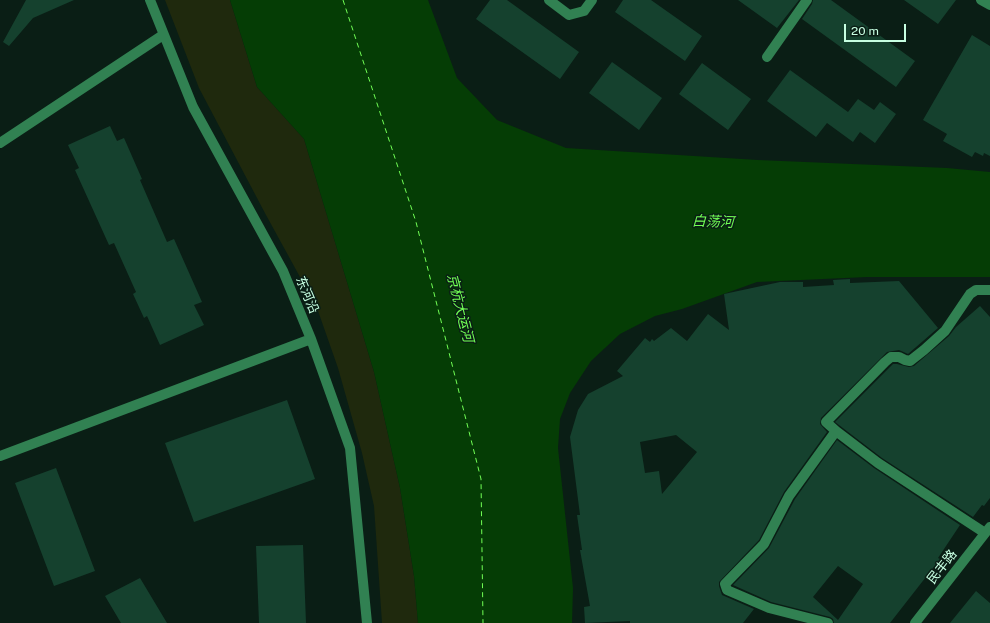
<!DOCTYPE html>
<html>
<head>
<meta charset="utf-8">
<style>
  body { margin:0 }
  #map { position:relative; width:990px; height:623px; overflow:hidden; background:#0a1e15; font-family:"Public Sans",sans-serif }
  canvas { display:block }
  .scale { position:absolute; left:844px; top:24px; width:62px; height:18px; box-sizing:border-box; border:2px solid #c7ffe2; border-top:0; padding-left:5px; font-size:12px; line-height:14px; white-space:nowrap; color:#c7ffe2; -webkit-text-stroke:3px #0a1e15; paint-order:stroke }
</style>
</head>
<body>
<div id="map">
<canvas width="990" height="623"></canvas>
<div class="scale">20 m</div>
</div>
<script>
const context = document.querySelector('canvas').getContext('2d');
context.lineJoin = 'round';
function paint(path, color) {
  context.fillStyle = color;
  context.fill(path, 'evenodd');
}
function shape(rows) {
  const path = new Path2D();
  for (const r of rows) {
    path.moveTo(r[0], r[1]);
    for (let i = 2; i < r.length; i += 2) path.lineTo(r[i], r[i + 1]);
  }
  return path;
}
function stroke(path, color, width, dash) {
  context.strokeStyle = color;
  context.lineWidth = width;
  context.lineCap = dash ? 'butt' : 'round';
  context.setLineDash(dash || []);
  context.stroke(path);
}
function label(font, color, halo, rows, align = 'center') {
  context.font = font + ' "Public Sans","Noto Sans SC",sans-serif';
  context.lineWidth = 3;
  context.setLineDash([]);
  context.textBaseline = 'middle';
  context.strokeStyle = halo;
  context.fillStyle = color;
  for (const [text, x, y, turn = 0] of rows) {
    context.save();
    context.translate(x, y);
    context.rotate((+turn || 0) * Math.PI / 180);
    context.textAlign = isNaN(turn) ? turn : align;
    if (halo) context.strokeText(text, 0, 0);
    context.fillText(text, 0, 0);
    context.restore();
  }
}
const green = shape([
  [165,0,230,0,257,87,304,139,374,372,400,488,414,576,418,623,382,623,374,506,362,453,338,368,317,308,266,215,199,88]
]);
const water = shape([
  [230,0,428,0,457,78,497,120,566,148,758,160,947,168,990,172,990,277,867,277,757,282,682,309,655,316,620,334,591,361,570,393,560,419,558,448,573,588,572,623,418,623,414,576,400,488,374,372,304,139,257,87]
]);
const ferry = shape([
  [343,0,416,222,481,479,483,623]
]);
const building = shape([
  [26,0,74,0,33,18,9,46,3,42],
  [490,0,507,0,579,52,560,79,476,19],
  [623,0,651,0,702,36,685,61,615,12],
  [738,0,799,0,777,28],
  [813,0,831,0,915,61,896,87,802,19,812,4],
  [904,0,956,0,938,24],
  [972,35,990,46,990,156,984,153,983,156,975,152,972,157,943,141,947,134,923,120],
  [612,62,662,98,639,130,589,93],
  [702,63,751,99,728,130,679,94],
  [790,70,848,112,858,99,874,110,880,102,896,114,875,143,860,132,853,142,827,123,816,137,767,101],
  [110,126,117,141,124,138,142,179,140,180,167,242,174,239,202,302,194,305,204,325,160,345,147,316,144,318,133,294,136,292,114,243,109,245,75,170,79,168,68,145],
  [850,279,850,283,899,281,938,328,908,354,899,350,887,352,821,418,820,424,827,432,784,492,759,540,719,582,719,586,722,595,754,609,743,623,630,623,630,621,585,623,584,607,590,606,580,550,582,550,577,515,580,515,570,437,578,410,588,394,623,376,617,371,645,338,650,342,652,339,654,341,671,328,687,341,708,314,729,330,724,294,780,282,803,282,803,287,834,285,833,280],
  [676,435,697,452,662,494,659,471,645,473,640,442],
  [980,306,990,317,990,498,984,506,982,505,973,517,882,458,835,422,893,364,897,364,909,367,914,366,949,336,956,327],
  [287,400,315,479,194,522,165,443],
  [837,440,874,468,960,525,938,558,940,559,890,623,834,623,833,619,830,617,771,602,733,585,769,548,795,499],
  [838,566,863,584,838,620,813,597],
  [56,468,95,571,54,586,15,483],
  [303,545,306,623,259,623,256,546],
  [140,578,167,623,121,623,105,596],
  [976,591,990,603,990,623,950,623]
]);
const minor = shape([
  [150,0,193,107,283,271,311,339,350,448,367,623],
  [549,0,569,15,584,11,592,0],
  [981,0,990,5],
  [767,57,807,0],
  [0,143,163,35],
  [836,431,826,422,885,362,891,357,899,357,905,360,910,361,924,350,945,331,970,294,976,290,990,290],
  [0,456,311,339],
  [828,623,769,608,727,590,725,584,764,544,789,496,836,431,878,463,985,533],
  [915,623,990,527]
]);
const streetNames = [
  ["东河沿",307,295,67],
  ["民丰路",942,567,-52]
];
const waterNames = [
  ["白荡河",713,222,2],
  ["京杭大运河",460,308,76]
];
paint(green, '#1f290d');
paint(water, '#053d05');
stroke(ferry, '#71ff55', 1, [5, 4]);
paint(building, '#15412e');
stroke(minor, '#318152', 10);
label('13px', '#c7ffe2', '#0a1e15', streetNames);
label('italic 14px', '#71ff55', '#0a1e15', waterNames);
</script>
</body>
</html>
